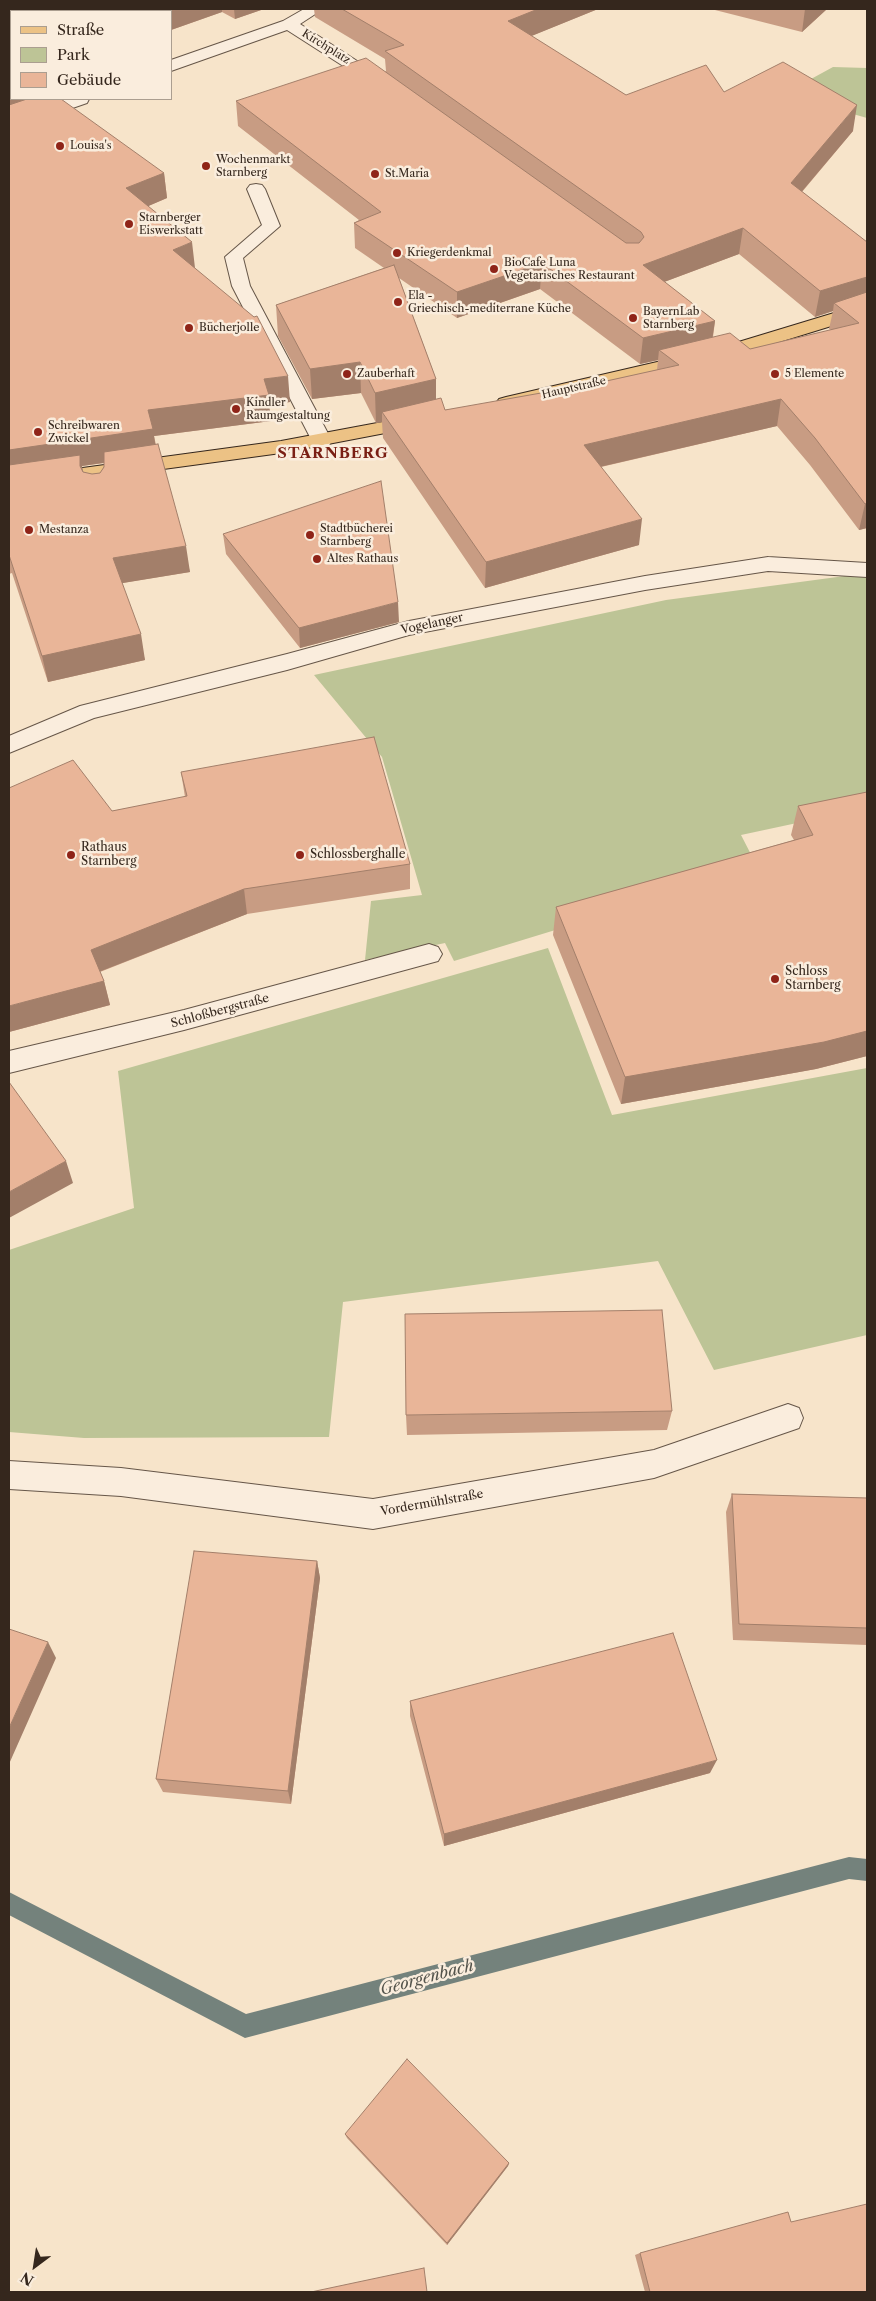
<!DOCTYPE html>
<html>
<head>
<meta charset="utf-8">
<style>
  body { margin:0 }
  #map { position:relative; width:876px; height:2301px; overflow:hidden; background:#f7e4ca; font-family:"Libre Caslon Text",serif }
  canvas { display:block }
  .frame { position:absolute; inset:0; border:10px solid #35271d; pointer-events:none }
  .legend { position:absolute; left:10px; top:10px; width:162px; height:90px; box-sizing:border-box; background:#faeddd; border:1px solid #ab9e90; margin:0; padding:6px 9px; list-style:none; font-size:15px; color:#35271d }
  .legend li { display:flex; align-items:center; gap:10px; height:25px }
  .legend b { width:25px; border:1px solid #ab9e90 }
  .north { position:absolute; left:10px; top:2241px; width:50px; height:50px; -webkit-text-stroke:4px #faeddd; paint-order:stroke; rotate:211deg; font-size:14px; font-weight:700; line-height:20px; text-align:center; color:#35271d }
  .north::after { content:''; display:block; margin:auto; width:18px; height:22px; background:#35271d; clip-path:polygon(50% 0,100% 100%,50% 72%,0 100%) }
</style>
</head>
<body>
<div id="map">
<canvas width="876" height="2301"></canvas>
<div class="frame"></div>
<ul class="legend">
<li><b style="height:6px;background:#ecc285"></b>Straße</li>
<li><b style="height:14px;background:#bdc496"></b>Park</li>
<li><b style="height:14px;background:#e9b598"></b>Gebäude</li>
</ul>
<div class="north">N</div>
</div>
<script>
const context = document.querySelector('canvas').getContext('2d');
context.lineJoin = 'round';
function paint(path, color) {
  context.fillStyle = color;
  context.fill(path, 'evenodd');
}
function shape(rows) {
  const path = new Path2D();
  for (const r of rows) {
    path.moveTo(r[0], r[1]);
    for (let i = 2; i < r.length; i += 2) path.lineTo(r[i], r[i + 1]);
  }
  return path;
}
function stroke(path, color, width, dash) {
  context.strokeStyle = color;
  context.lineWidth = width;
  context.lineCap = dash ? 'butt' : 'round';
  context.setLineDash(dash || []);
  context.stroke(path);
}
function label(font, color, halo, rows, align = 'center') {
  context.font = font + ' "Libre Caslon Text",serif';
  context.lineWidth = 5;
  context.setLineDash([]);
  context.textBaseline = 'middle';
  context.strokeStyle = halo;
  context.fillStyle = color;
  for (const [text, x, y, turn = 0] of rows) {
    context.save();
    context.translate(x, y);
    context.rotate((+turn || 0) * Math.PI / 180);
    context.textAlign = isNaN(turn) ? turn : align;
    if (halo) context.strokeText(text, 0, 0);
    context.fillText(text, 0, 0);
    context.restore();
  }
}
const green = shape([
  [833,67,867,68,867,118,846,112,811,79],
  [867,573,867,808,741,835,758,868,454,961,445,943,365,960,371,901,422,895,382,757,314,675,666,600],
  [548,948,612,1115,867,1068,867,1335,714,1370,658,1261,343,1302,329,1437,84,1438,9,1432,9,1250,134,1208,118,1071]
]);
const stream = shape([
  [849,1857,867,1859,867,1881,849,1879,245,2038,9,1915,9,1892,246,2014,849,1857]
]);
const minor = shape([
  [304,9,323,9,300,24,388,81,390,84,388,87,376,87,287,30,171,71,171,60,283,21,304,9],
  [66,99,89,99,87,103,9,130,9,119,66,99],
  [256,184,262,185,265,189,280,226,243,258,250,286,332,441,329,445,322,447,315,445,312,441,232,286,225,257,262,225,247,189,250,185,256,184],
  [768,557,867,563,867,577,768,571,645,590,409,635,287,670,94,718,9,753,9,736,80,706,287,654,409,621,645,576,768,557],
  [429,944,438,947,442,954,438,961,184,1030,9,1073,9,1051,184,1010,429,944],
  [788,1404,799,1408,803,1418,799,1428,654,1478,373,1529,121,1496,9,1489,9,1461,121,1468,373,1499,654,1450,788,1404]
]);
const major = shape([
  [867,303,867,315,734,356,506,409,499,407,496,403,499,399,506,397,722,347,867,303],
  [420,415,427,417,430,421,427,425,281,453,9,490,9,478,281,441,420,415]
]);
const wall = shape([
  [9,9,264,9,235,19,222,12,171,30,171,11,11,11,11,99,164,173,167,198,148,206,195,268,290,402,269,405,271,421,154,436,156,445,190,572,122,583,145,660,48,682,12,573,9,574],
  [104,463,104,467,100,473,92,474,83,472,82,470,82,466],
  [314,9,598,9,531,36,626,95,724,92,853,131,802,192,867,242,867,528,859,530,810,465,777,426,601,467,639,545,485,588,383,438,382,422,376,423,361,393,312,399,278,336,276,305,384,268,355,248,354,223,359,220,238,126,236,101,386,71,385,59,315,17],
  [739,254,815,317,833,311,829,329,831,330,750,349,713,337,715,321,664,282],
  [399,278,457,318,540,289,640,364,658,360,657,370,543,395,445,410,436,399,436,379],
  [711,9,827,9,802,32],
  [223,534,399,622,300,648,226,554],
  [181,772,410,864,410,889,247,914,100,972,104,981,110,1005,9,1032,112,811,185,797],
  [867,792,867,1056,816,1069,621,1104,553,935,556,907,794,840,791,835,798,806],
  [672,1411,667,1430,407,1435,406,1415],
  [732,1494,867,1498,867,1645,733,1640,726,1512],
  [317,1561,320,1578,291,1804,163,1792,156,1779],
  [410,1701,710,1773,444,1846,410,1716],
  [345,2134,509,2163,508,2166,447,2245,347,2138],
  [791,2222,867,2292,645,2292,635,2255,640,2253]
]);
const shadedWall = shape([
  [158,9,222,9,222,12,171,30,171,11,151,11],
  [234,9,264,9,235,19],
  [538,9,598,9,507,46,508,21],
  [805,9,827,9,802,32],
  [11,90,11,99,39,99,9,118,9,91],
  [857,105,853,131,787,209,791,183],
  [164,173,167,198,130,214,126,188],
  [743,228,739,254,640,291,643,265],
  [192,242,195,268,176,276,173,250],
  [542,263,540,289,457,318,457,292],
  [867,277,867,297,834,303,833,311,815,317,820,291],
  [715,321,711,347,659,350,658,360,640,364,643,338],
  [360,362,361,393,312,399,310,369],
  [288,376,290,402,269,405,271,421,154,436,157,455,82,466,85,481,9,477,9,450,148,410,264,379],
  [436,379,436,410,382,412,382,422,376,423,375,393],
  [781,399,777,426,582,471,584,445],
  [867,503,867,528,859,530,865,504],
  [642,519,639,545,485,588,486,562],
  [186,546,190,572,117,584,113,558],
  [398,602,399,622,300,648,299,628],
  [141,634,145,660,48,682,42,656],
  [244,889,247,914,96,973,91,950],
  [104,981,110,1005,9,1032,9,1006],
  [867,1031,867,1056,816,1069,621,1104,625,1077],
  [66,1161,73,1183,9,1218,9,1192],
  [317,1561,320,1578,291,1804,288,1791],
  [48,1642,56,1658,9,1764,9,1728],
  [717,1760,710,1773,444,1846,444,1834],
  [509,2163,508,2166,447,2245,447,2243]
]);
const building = shape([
  [9,9,158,9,151,11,11,11,11,62,10,62,11,63,11,90,9,91,9,9],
  [342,9,538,9,508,21,626,95,706,65,724,92,783,62,857,105,791,183,867,242,867,277,820,291,743,228,643,265,715,321,643,338,542,263,457,292,354,223,381,212,236,101,366,58,626,243,639,243,644,237,641,232,385,51,404,45,342,9],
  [27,99,61,99,164,173,126,188,192,242,173,250,254,317,257,316,288,376,264,379,269,395,148,410,153,429,9,450,9,105,27,99],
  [394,265,436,379,375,393,360,362,310,369,276,305,394,265],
  [867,292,867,503,865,504,815,438,781,399,584,445,642,519,486,562,382,412,441,398,445,410,541,393,543,395,679,365,659,350,730,333,750,349,859,323,834,303,867,292],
  [158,444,186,546,113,558,141,634,42,656,9,555,9,465,80,455,80,466,83,472,92,474,100,473,104,467,104,452,158,444],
  [381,481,398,602,299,628,223,534,381,481],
  [374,737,410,864,244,889,91,950,104,981,9,1006,9,788,73,760,112,811,187,796,181,772,374,737],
  [867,792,867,1031,824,1042,625,1077,556,907,813,835,798,806,867,792],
  [9,1082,66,1161,9,1192,9,1082],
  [662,1310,672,1411,406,1415,405,1314,662,1310],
  [732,1494,867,1498,867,1628,739,1624,732,1494],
  [194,1551,317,1561,288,1791,156,1779,194,1551],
  [9,1629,48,1642,9,1728,9,1629],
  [673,1633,717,1760,444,1834,410,1701,673,1633],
  [407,2059,509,2163,447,2243,345,2134,407,2059],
  [867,2204,867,2292,650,2292,640,2253,788,2212,791,2222,867,2204],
  [424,2268,427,2292,311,2292,424,2268]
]);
const markers = [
  [60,146,5,"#8f2418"],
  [206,166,5,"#8f2418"],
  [375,174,5,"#8f2418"],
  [129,224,5,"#8f2418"],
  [397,253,5,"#8f2418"],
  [494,269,5,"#8f2418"],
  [398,302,5,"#8f2418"],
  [633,318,5,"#8f2418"],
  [189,328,5,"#8f2418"],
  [347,374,5,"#8f2418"],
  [775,374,5,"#8f2418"],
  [236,409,5,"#8f2418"],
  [38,432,5,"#8f2418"],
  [29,530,5,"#8f2418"],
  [310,535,5,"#8f2418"],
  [317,559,5,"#8f2418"],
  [71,855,5,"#8f2418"],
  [300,855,5,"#8f2418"],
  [775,979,5,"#8f2418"]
];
const farStreetnames = [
  ["Kirchplatz",326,47,32],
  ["Hauptstraße",574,388,-13]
];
const farPoinames = [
  ["Louisa's",70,146],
  ["Wochenmarkt",216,160],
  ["Starnberg",216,173],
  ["St.Maria",385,174],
  ["Starnberger",139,218],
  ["Eiswerkstatt",139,231],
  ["Kriegerdenkmal",407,253],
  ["BioCafe Luna",504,263],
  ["Vegetarisches Restaurant",504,276],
  ["Ela -",408,296],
  ["Griechisch-mediterrane Küche",408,309],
  ["BayernLab",643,312],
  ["Starnberg",643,325],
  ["Bücherjolle",199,328],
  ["Zauberhaft",357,374],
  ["5 Elemente",785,374],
  ["Kindler",246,403],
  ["Raumgestaltung",246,416],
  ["Schreibwaren",48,426],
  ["Zwickel",48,439],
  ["Stadtbücherei",320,529],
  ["Starnberg",320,542],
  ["Mestanza",39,530],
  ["Altes Rathaus",327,559]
];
const streetNames = [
  ["Vogelanger",432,624,-12],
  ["Schloßbergstraße",220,1011,-15],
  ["Vordermühlstraße",432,1503,-10]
];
const poiNames = [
  ["Rathaus",81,848],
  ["Starnberg",81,862],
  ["Schlossberghalle",310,855],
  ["Schloss",785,972],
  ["Starnberg",785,986]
];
const farDistrictnames = [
  ["STARNBERG",333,454]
];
const nearWaternames = [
  ["Georgenbach",427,1978,-15]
];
paint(green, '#bdc496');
paint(stream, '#74827c');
stroke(minor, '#665648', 2);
stroke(major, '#35271d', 2);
paint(minor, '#faeddd');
paint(major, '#ecc285');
paint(wall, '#c89c83');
paint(shadedWall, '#a37f6a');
paint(building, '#e9b598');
stroke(building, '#a37f6a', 1);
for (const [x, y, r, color] of markers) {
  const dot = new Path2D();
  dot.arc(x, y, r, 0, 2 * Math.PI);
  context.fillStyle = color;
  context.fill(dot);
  stroke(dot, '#faeddd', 2);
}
label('11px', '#35271d', '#faeddd', farStreetnames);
label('11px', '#35271d', '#faeddd', farPoinames, 'left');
label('12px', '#35271d', '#faeddd', streetNames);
label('12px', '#35271d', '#faeddd', poiNames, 'left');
context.letterSpacing = '1px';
label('bold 15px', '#7a1f14', '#faeddd', farDistrictnames);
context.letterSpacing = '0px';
label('italic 16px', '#54544c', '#faeddd', nearWaternames);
</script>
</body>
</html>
